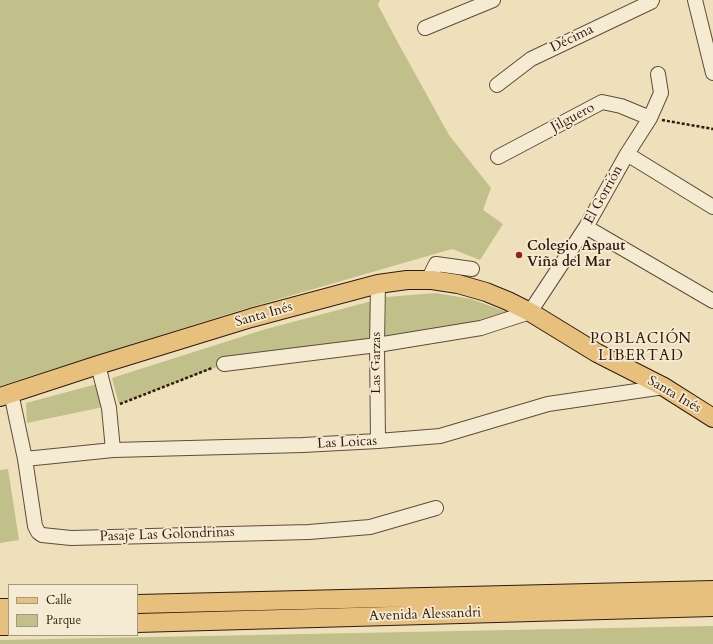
<!DOCTYPE html>
<html>
<head>
<meta charset="utf-8">
<style>
  body { margin:0 }
  #map { position:relative; width:713px; height:644px; overflow:hidden; background:#efe0bc; font-family:Cardo,serif }
  canvas { display:block }
  .legend { position:absolute; left:8px; top:584px; width:130px; height:52px; box-sizing:border-box; background:#f5ebd3; border:1px solid #a69784; margin:0; padding:5px 7px; list-style:none; font-size:12px; color:#2f1a0e }
  .legend li { display:flex; align-items:center; gap:8px; height:20px }
  .legend b { width:20px; border:1px solid #a69784 }
</style>
</head>
<body>
<div id="map">
<canvas width="713" height="644"></canvas>
<ul class="legend">
<li><b style="height:5px;background:#e8c07e"></b>Calle</li>
<li><b style="height:11px;background:#c1c08b"></b>Parque</li>
</ul>
</div>
<script>
const context = document.querySelector('canvas').getContext('2d');
context.lineJoin = 'round';
function paint(path, color) {
  context.fillStyle = color;
  context.fill(path, 'evenodd');
}
function shape(rows) {
  const path = new Path2D();
  for (const r of rows) {
    path.moveTo(r[0], r[1]);
    for (let i = 2; i < r.length; i += 2) path.lineTo(r[i], r[i + 1]);
  }
  return path;
}
function stroke(path, color, width, dash) {
  context.strokeStyle = color;
  context.lineWidth = width;
  context.lineCap = dash ? 'butt' : 'round';
  context.setLineDash(dash || []);
  context.stroke(path);
}
function label(font, color, halo, rows, align = 'center') {
  context.font = font + ' Cardo,serif';
  context.lineWidth = 3.5;
  context.setLineDash([]);
  context.textBaseline = 'middle';
  context.strokeStyle = halo;
  context.fillStyle = color;
  for (const [text, x, y, turn = 0] of rows) {
    context.save();
    context.translate(x, y);
    context.rotate((+turn || 0) * Math.PI / 180);
    context.textAlign = isNaN(turn) ? turn : align;
    if (halo) context.strokeText(text, 0, 0);
    context.fillText(text, 0, 0);
    context.restore();
  }
}
const green = shape([
  [0,0,380,0,378,5,397,41,449,135,491,188,483,210,503,224,480,260,452,249,241,310,0,386],
  [436,293,471,299,513,314,477,324,385,337,386,297],
  [372,301,370,345,230,362,119,404,112,378,266,329],
  [97,384,103,407,27,423,26,403],
  [8,469,19,540,0,543,0,470],
  [713,626,713,644,0,644,0,640]
]);
const path = shape([
  [662,120,713,129],
  [120,404,212,368]
]);
const minor = shape([
  [695,0,713,73],
  [425,28,493,0],
  [497,85,531,59,651,2,652,0],
  [627,154,713,207],
  [498,157,602,102,621,106,650,118],
  [586,227,713,301],
  [428,280,436,264,472,269],
  [378,284,377,345,378,441],
  [224,364,377,345,481,328,530,312,586,227,627,154,650,118,661,93,658,74],
  [98,365,109,408,113,450],
  [11,393,25,459,35,526,38,532,42,535,71,538,309,532,370,527,436,508],
  [25,459,113,450,303,445,378,441,440,436,548,404,664,387]
]);
const major = shape([
  [0,397,98,365,251,318,378,284,407,280,432,280,458,284,486,292,508,301,530,312,597,353,664,387,713,418],
  [137,604,713,590],
  [0,608,9,608],
  [137,623,713,607],
  [0,626,9,626]
]);
const markers = [
  [519,255,4,"#8f2418"]
];
const streetNames = [
  ["Décima",572,39,-26],
  ["Jilguero",573,118,-28],
  ["El Gorrión",604,195,-61],
  ["Santa Inés",264,315,-16],
  ["Las Garzas",377,363,-90],
  ["Santa Inés",674,395,30],
  ["Las Loicas",347,443,-3],
  ["Pasaje Las Golondrinas",167,535,-2],
  ["Avenida Alessandri",425,615,-2]
];
const poiNames = [
  ["Colegio Aspaut",527,247],
  ["Viña del Mar",527,263]
];
const neighbourhoodNames = [
  ["POBLACIÓN",641,340],
  ["LIBERTAD",641,357]
];
paint(green, '#c1c08b');
stroke(minor, '#5f4c3a', 16);
stroke(major, '#2f1a0e', 20);
stroke(path, '#2f1a0e', 2.5, [3, 2]);
stroke(minor, '#f5ebd3', 14);
stroke(major, '#e8c07e', 18);
for (const [x, y, r, color] of markers) {
  const dot = new Path2D();
  dot.arc(x, y, r, 0, 2 * Math.PI);
  context.fillStyle = color;
  context.fill(dot);
  stroke(dot, '#f5ebd3', 1.5);
}
label('14px', '#2f1a0e', '#f5ebd3', streetNames);
label('bold 14px', '#2f1a0e', '#f5ebd3', poiNames, 'left');
context.letterSpacing = '1px';
label('15px', '#2f1a0e', '#f5ebd3', neighbourhoodNames);
context.letterSpacing = '0px';
</script>
</body>
</html>
